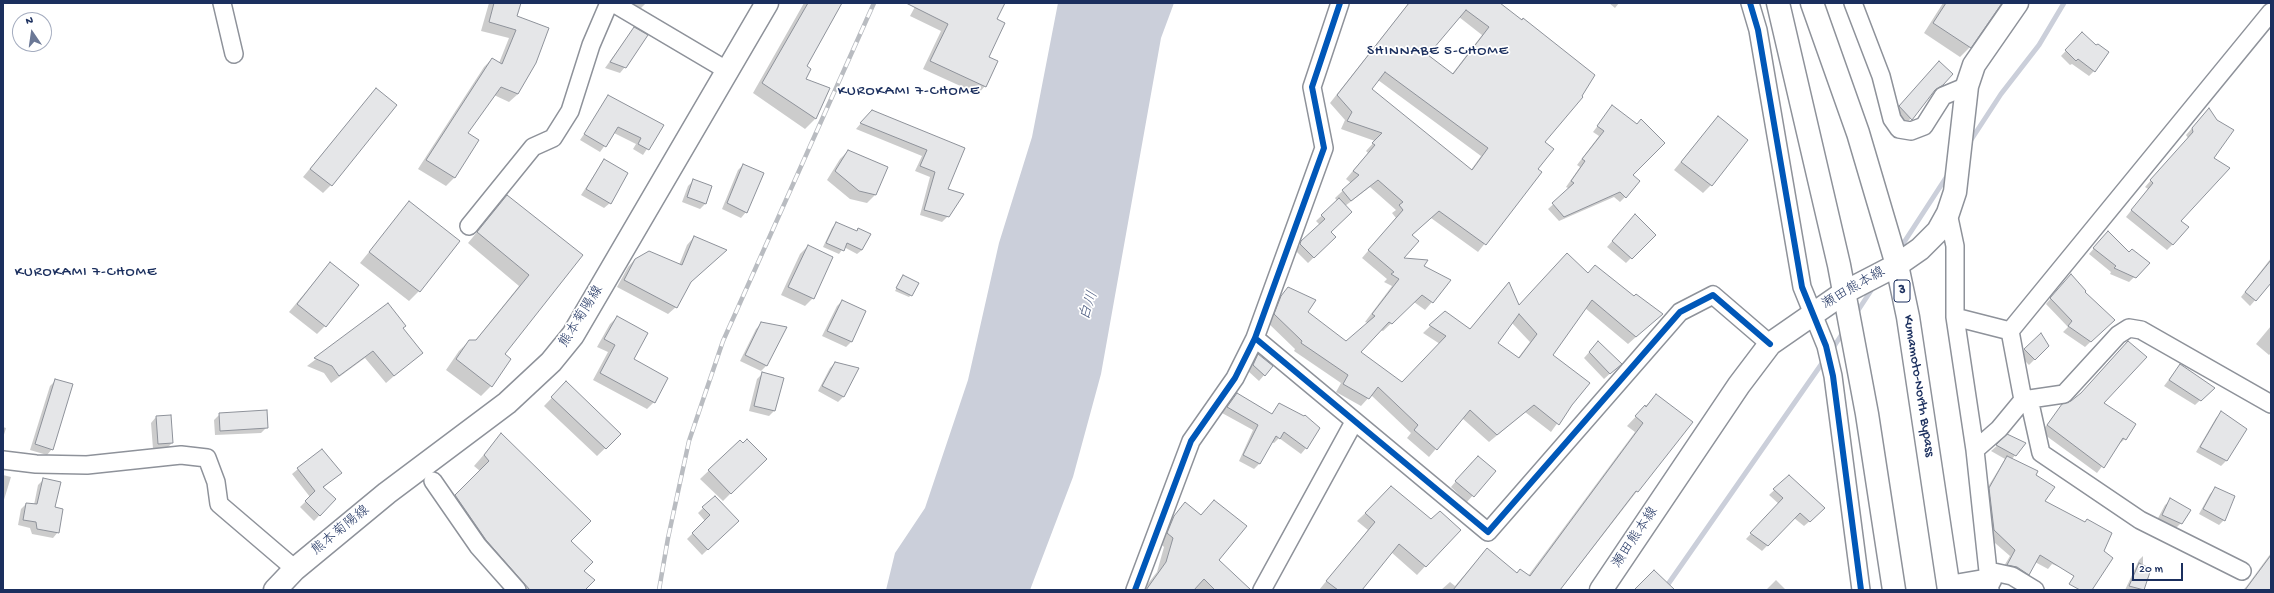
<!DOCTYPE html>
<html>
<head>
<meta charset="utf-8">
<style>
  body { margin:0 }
  #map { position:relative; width:2274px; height:593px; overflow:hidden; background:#fff; font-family:"Gochi Hand",sans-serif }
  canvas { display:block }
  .frame { position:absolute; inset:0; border:4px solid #1b2f5e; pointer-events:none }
  .north { position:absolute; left:12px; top:12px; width:40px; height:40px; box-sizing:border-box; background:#fff; border:1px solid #a4acbf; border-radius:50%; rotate:347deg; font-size:11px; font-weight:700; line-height:16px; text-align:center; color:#1b2f5e }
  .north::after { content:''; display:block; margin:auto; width:14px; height:18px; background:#6b7896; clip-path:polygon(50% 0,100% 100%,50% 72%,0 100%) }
  .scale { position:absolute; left:2132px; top:563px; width:51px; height:18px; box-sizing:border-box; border:2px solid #1b2f5e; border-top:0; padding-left:5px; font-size:12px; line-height:14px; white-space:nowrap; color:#1b2f5e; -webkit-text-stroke:3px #fff; paint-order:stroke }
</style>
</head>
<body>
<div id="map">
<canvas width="2274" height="593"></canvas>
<div class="frame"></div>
<div class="north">N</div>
<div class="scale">20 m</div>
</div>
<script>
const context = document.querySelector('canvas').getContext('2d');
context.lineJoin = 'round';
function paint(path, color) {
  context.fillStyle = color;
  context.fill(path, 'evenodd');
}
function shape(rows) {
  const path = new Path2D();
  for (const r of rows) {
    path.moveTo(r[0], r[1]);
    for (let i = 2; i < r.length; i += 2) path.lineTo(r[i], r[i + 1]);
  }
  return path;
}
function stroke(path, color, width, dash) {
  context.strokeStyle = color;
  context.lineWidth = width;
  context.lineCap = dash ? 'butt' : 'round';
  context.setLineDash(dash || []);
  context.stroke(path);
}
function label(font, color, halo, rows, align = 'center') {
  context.font = font + ' "Gochi Hand","Klee One",sans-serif';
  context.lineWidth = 3.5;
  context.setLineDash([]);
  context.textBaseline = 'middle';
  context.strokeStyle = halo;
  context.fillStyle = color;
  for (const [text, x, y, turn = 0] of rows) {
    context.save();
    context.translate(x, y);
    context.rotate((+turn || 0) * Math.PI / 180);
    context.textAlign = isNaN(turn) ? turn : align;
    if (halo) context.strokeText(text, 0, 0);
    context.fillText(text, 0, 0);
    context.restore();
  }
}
const water = shape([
  [1058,3,1174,3,1161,38,1101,374,1073,477,1030,590,886,590,895,553,925,508,968,380,999,243,1032,137]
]);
const shadow = shape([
  [489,3,520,3,516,17,518,94,509,102,494,95,467,133,478,140,454,178,446,186,418,169,484,67,492,59,499,63,509,38,481,31],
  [631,3,646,3,639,10],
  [804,3,841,3,805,67,805,79,815,119,805,129,753,93],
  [917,3,1004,3,996,20,988,58,985,86,978,94,923,69,941,31,910,16],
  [1409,3,1499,3,1544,142,1536,169,1541,173,1478,252,1431,218,1411,236,1402,259,1422,267,1432,302,1425,310,1414,302,1383,331,1380,330,1360,352,1402,383,1440,344,1423,333,1445,312,1470,329,1502,291,1519,306,1587,274,1654,321,1628,344,1585,308,1552,355,1571,404,1551,432,1525,412,1489,442,1462,418,1429,457,1407,438,1411,433,1371,395,1361,406,1336,392,1341,383,1294,351,1295,349,1267,322,1273,305,1288,288,1307,313,1346,342,1368,323,1365,322,1392,286,1384,282,1387,279,1362,258,1396,218,1392,213,1396,210,1370,187,1345,206,1330,232,1335,237,1308,263,1295,250,1320,225,1316,221,1337,201,1335,198,1351,183,1346,179,1368,153,1366,151,1375,141,1341,129,1345,120,1330,103],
  [1459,17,1482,35,1452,74,1426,56],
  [1378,80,1481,156,1471,170,1371,89],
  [1512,323,1530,342,1518,358,1497,343],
  [1609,3,1619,3,1615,8],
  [1943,3,2000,3,1970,47,1960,57,1924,33],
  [634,28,625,67,620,73,605,68],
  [2077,39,2096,47,2094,71,2089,76,2072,64,2070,65,2061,56],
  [1934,68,1942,85,1931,94,1906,124,1894,112],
  [376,89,331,185,323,193,303,177],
  [609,97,662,126,643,155,633,149,636,144,614,133,600,152,580,140],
  [1612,107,1632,175,1625,197,1620,202,1614,197,1559,221,1548,209,1570,189,1566,187,1580,167,1577,165,1599,136,1593,132],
  [2208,110,2213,158,2180,221,2173,244,2167,250,2126,217,2148,189,2145,187,2188,138,2186,135],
  [867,116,964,149,946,190,948,216,942,222,920,215,930,177,915,171,922,156,856,129],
  [1718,117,1711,185,1703,193,1674,170],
  [848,151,875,195,867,203,850,199,827,180,840,159],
  [604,160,610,203,604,208,581,195],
  [743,165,746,212,741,218,722,209,738,170],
  [693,181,706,203,700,209,682,202,688,186],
  [507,196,582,255,503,354,491,386,481,396,446,370,459,351,469,341,475,341,519,286,468,243],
  [409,203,419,291,409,301,360,263],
  [1635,215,1654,235,1626,263,1607,247],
  [836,223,856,232,859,229,862,250,857,254,844,247,839,254,823,247,832,228],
  [694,237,689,283,676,307,668,314,617,287,628,267,635,259,679,265,687,245],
  [2103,238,2129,254,2149,263,2129,282,2110,274,2111,272,2089,254],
  [808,246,813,298,805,306,781,295,800,254],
  [2271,258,2271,282,2250,306,2241,297],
  [330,263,325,326,317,334,289,312],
  [903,276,911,295,909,297,895,291],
  [2065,281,2083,292,2108,325,2085,347,2063,332,2068,327,2046,304],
  [842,301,865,312,851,342,846,347,822,336,837,306],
  [388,304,402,329,422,352,386,383,365,358,331,383,324,373,307,366],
  [617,317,632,359,654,402,647,409,593,380,608,352,597,347,610,324],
  [761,324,785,328,766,366,761,371,740,361,756,329],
  [2271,326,2271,353,2269,355,2256,344],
  [2040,335,2048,346,2029,365,2019,355],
  [1598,342,1615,369,1604,379,1584,358],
  [1258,355,1272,366,1259,381,1248,371],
  [835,363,844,396,838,402,818,391,830,368],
  [2180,365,2213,388,2195,405,2164,386],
  [763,373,774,411,769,416,749,411,757,379],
  [56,380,52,449,47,455,30,450,50,386],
  [566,383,620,434,597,456,544,406],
  [1237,394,1271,415,1279,405,1306,448,1301,454,1279,438,1274,443,1271,442,1259,464,1254,469,1239,461,1253,430,1222,413],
  [1656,395,1691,422,1560,590,1441,590,1450,582,1455,586,1487,549,1516,573,1520,570,1528,576,1635,432,1627,426],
  [2102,404,2125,439,2118,445,2097,473,2041,432,2060,409],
  [2221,413,2226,461,2221,466,2196,452,2216,418],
  [220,414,267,427,261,433,215,435,214,420],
  [170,416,172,443,167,448,153,449,151,423,156,417],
  [3,427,6,428,3,438],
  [501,435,570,541,583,571,584,590,511,590,446,506,480,471,474,466],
  [2008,436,2024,444,2012,459,2034,475,2044,501,2102,552,2094,581,2052,564,2048,569,2035,562,2022,580,2001,571,2010,556,1988,537,1983,495,2005,459,1991,451],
  [740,441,765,459,723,501,700,479],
  [1472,462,1494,471,1467,502,1451,487],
  [298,469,340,473,323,488,335,499,314,521,300,507,310,497,292,474],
  [3,475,11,477,3,503],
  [1789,476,1818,514,1804,526,1794,518,1762,551,1746,539,1779,504,1769,495],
  [44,479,54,508,58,532,53,538,32,534,30,528,18,525,21,509,26,504,34,505,38,485],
  [1392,487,1431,520,1459,530,1417,575,1391,552,1361,590,1319,590,1368,530,1357,521],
  [2216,488,2224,520,2219,525,2199,514,2210,494],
  [2171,500,2181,523,2176,528,2157,520,2165,505],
  [1214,501,1217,560,1244,590,1197,590,1195,588,1193,590,1143,590,1157,572,1164,547,1159,542,1165,526,1185,504,1200,516],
  [703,508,737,521,702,555,687,539,705,521,698,513],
  [2271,553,2271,590,2243,590,2246,587],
  [2143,556,2143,566,2150,570,2143,590,2125,590,2139,560],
  [1776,580,1786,590,1766,590]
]);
const stream = shape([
  [1969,143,2001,94,2039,45,2064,3],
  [1899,250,1949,173],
  [1855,315,1874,286],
  [1831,351,1844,331],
  [1664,590,1825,359]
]);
const building = shape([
  [494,3,521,3,517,16,549,28,536,63,518,94,501,87,468,133,479,140,455,178,426,160,492,58,502,64,516,30,489,22,494,3],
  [808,3,842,3,807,66,811,69,806,79,830,88,816,119,762,83,808,3],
  [906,3,1005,3,997,19,1005,23,989,57,998,61,986,87,930,61,948,24,906,3],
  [1409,3,1500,3,1522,20,1523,18,1595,75,1582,96,1583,97,1545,142,1554,149,1538,169,1542,172,1486,245,1439,211,1412,235,1419,241,1404,258,1428,260,1424,266,1451,280,1433,303,1422,295,1392,324,1389,322,1361,352,1402,382,1446,336,1429,325,1445,311,1470,329,1509,282,1519,305,1567,253,1588,273,1595,265,1634,296,1636,294,1663,314,1636,337,1592,300,1553,355,1590,383,1572,405,1559,425,1534,405,1497,435,1470,410,1437,450,1414,430,1418,425,1378,387,1369,399,1343,384,1348,375,1301,343,1302,341,1274,314,1281,296,1288,287,1316,300,1308,312,1346,341,1375,316,1372,314,1399,279,1391,274,1394,272,1368,250,1403,210,1399,205,1403,202,1378,180,1351,201,1342,190,1359,175,1353,171,1375,145,1372,143,1382,133,1347,121,1352,112,1337,95,1409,3],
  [1466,10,1489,27,1453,74,1428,55,1466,10],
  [1385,72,1488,148,1472,170,1372,89,1385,72],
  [1519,314,1537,334,1519,358,1498,343,1519,314],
  [1946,3,2002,3,1971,48,1933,23,1946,3],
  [634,27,648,35,626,68,610,62,634,27],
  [2082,32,2096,45,2098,44,2109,52,2095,72,2078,59,2076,61,2065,50,2082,32],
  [1939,61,1953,74,1943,85,1935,90,1912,120,1899,106,1939,61],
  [376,88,397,105,332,186,310,169,376,88],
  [608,95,664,125,649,150,638,144,641,138,618,127,606,147,584,134,608,95],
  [1612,105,1637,124,1641,119,1665,143,1633,175,1640,181,1626,198,1620,192,1564,217,1552,203,1574,183,1571,181,1585,161,1582,159,1604,131,1597,126,1612,105],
  [2209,108,2217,120,2234,130,2214,158,2230,168,2181,221,2189,227,2173,245,2131,210,2153,183,2150,180,2193,132,2192,128,2209,108],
  [872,110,965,148,948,189,964,194,949,217,924,210,935,172,920,166,927,150,860,123,872,110],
  [1718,116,1748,140,1712,186,1681,162,1718,116],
  [848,150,888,167,876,195,859,191,835,171,848,150],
  [604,159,628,173,611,204,586,189,604,159],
  [743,164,764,173,747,213,727,203,743,164],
  [693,179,712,186,706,204,687,197,693,179],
  [507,195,583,255,505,354,511,359,492,387,456,359,469,340,476,340,529,275,477,232,507,195],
  [1339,198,1352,212,1331,232,1336,237,1314,258,1300,244,1301,241,1325,219,1321,215,1339,198],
  [409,201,460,241,420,292,369,252,409,201],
  [1635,214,1656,235,1632,259,1612,241,1635,214],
  [836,222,857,231,858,228,871,234,862,250,847,243,844,251,826,243,836,222],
  [2108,231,2129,252,2132,249,2150,263,2136,278,2114,268,2116,266,2093,248,2108,231],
  [694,236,727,250,691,282,677,308,624,280,635,259,649,251,682,265,694,236],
  [808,245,833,257,814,299,788,287,808,245],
  [2271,260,2271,283,2256,301,2245,292,2271,260],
  [330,262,359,285,326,327,297,304,330,262],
  [2071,274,2086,291,2085,292,2115,320,2091,342,2068,326,2072,321,2050,298,2071,274],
  [903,275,919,283,912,296,896,288,903,275],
  [842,300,866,311,852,342,827,331,842,300],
  [388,303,406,326,403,328,423,353,394,376,373,351,339,376,332,366,314,358,388,303],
  [617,316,648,333,634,359,668,378,655,403,600,373,615,345,604,339,617,316],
  [761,322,787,327,767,366,745,355,761,322],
  [2041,333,2049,346,2035,360,2024,349,2041,333],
  [1598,341,1622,364,1610,374,1589,352,1598,341],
  [2128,341,2147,357,2104,403,2136,424,2126,440,2123,438,2104,468,2047,425,2062,404,2071,401,2081,393,2128,341],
  [1258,354,1273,366,1265,376,1253,365,1258,354],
  [835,362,859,368,844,397,822,386,835,362],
  [2180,364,2215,388,2201,401,2169,380,2180,364],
  [762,372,784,378,775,411,754,406,762,372],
  [55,379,73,384,53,450,35,444,55,379],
  [566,381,621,434,606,449,551,397,566,381],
  [1237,393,1272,414,1279,403,1304,416,1305,415,1320,428,1307,449,1284,432,1280,439,1276,436,1260,464,1243,455,1258,425,1227,407,1237,393],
  [1656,394,1693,422,1638,492,1636,491,1560,590,1453,590,1487,548,1517,573,1520,569,1530,576,1643,423,1635,416,1645,405,1646,407,1656,394],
  [267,410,268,428,220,431,219,413,267,410],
  [2221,411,2247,429,2227,461,2200,447,2221,411],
  [171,415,173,443,158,444,156,416,171,415],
  [501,433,591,521,571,541,593,562,584,571,595,580,585,590,530,590,486,540,455,495,489,461,484,455,501,433],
  [2007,434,2026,443,2016,456,1996,445,2007,434],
  [747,439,767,459,731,494,708,470,740,440,743,443,747,439],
  [322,449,342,473,323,487,336,499,320,516,305,501,315,491,297,468,322,449],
  [1478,456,1496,471,1474,497,1455,481,1478,456],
  [2007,456,2038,471,2036,475,2055,487,2045,501,2085,522,2087,519,2112,533,2104,551,2113,558,2092,590,2080,590,2069,584,2074,576,2040,555,2029,575,2017,567,2007,565,2015,550,1994,530,1989,488,2007,456],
  [1789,475,1825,508,1810,522,1800,513,1768,546,1750,533,1783,498,1773,489,1789,475],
  [43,478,61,482,55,507,63,509,59,533,37,529,36,522,23,520,26,503,37,504,43,478],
  [1391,486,1431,519,1440,511,1461,530,1426,567,1399,544,1362,590,1338,590,1326,581,1375,522,1365,513,1391,486],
  [2215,487,2235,496,2225,521,2203,509,2215,487],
  [715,496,739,521,708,550,692,533,710,515,702,507,715,496],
  [2170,498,2191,510,2182,524,2162,515,2170,498],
  [1214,500,1247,526,1219,560,1251,590,1215,590,1204,579,1194,590,1146,590,1166,562,1173,538,1167,533,1174,516,1185,502,1201,515,1214,500],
  [2271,555,2271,590,2245,590,2271,555],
  [2139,563,2151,569,2144,590,2129,586,2139,563],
  [1654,570,1675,590,1634,590,1654,570]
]);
const minor = shape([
  [222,3,234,54],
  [613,3,728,71],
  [1750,3,1758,30,1802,287,1826,346,1833,376,1861,590],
  [1853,3,1881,76,1892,119,1899,129,1911,131,1924,126,1943,96,1967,86],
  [1948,213,1955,246,1955,317,1975,450,1990,590],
  [469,226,533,147,553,138,570,111,591,45,609,3],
  [1955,317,2010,331],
  [1255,338,1488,532,1680,312,1713,295,1770,344],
  [2029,399,2041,453,2140,520,2242,571],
  [2023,400,2010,331,2271,12],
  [1975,450,1999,429,2023,400,2064,394,2118,335,2129,328,2141,330,2271,404],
  [3,460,36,464,87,465,181,455,207,458,216,482,219,504,295,569],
  [433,481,478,546,517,590],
  [1989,571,2012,576,2035,590],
  [1135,590,1191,441,1235,378,1255,338,1324,148,1312,87,1340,3],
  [1262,590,1354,422]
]);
const major = shape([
  [275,590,295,569,387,493,507,403,551,362,573,335,767,3],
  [1601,590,1739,385,1770,344,1845,292,1897,265,1920,249,1938,231,1948,213,1955,192,1967,86,1974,65,2017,3]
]);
const highway = shape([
  [1778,3,1839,265,1867,414,1894,590],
  [1812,3,1858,133,1897,265,1908,317,1949,590],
  [1949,587,1990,580]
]);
const rail = shape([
  [659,590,668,538,689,441,723,341,874,3]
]);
const cycleway = shape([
  [1750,3,1758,30,1802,287,1826,346,1833,376,1861,590],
  [1255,338,1488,532,1680,312,1713,295,1770,344],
  [1135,590,1191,441,1235,378,1255,338,1324,148,1312,87,1340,3]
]);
const shields = [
  [1902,291,16]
];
const shieldNames = [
  ["3",1902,291]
];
const streetNames = [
  ["瀬田熊本線",1854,289,-30],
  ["熊本菊陽線",582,317,-58],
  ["Kumamoto-North Bypass",1918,386,81],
  ["熊本菊陽線",341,531,-39],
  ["瀬田熊本線",1636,538,-56]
];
const neighbourhoodNames = [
  ["SHINNABE 5-CHOME",1438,52],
  ["KUROKAMI 7-CHOME",909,92],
  ["KUROKAMI 7-CHOME",86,273]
];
const waterNames = [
  ["白川",1090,306,-72]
];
paint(water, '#cbcfda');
paint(shadow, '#0003');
stroke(stream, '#cbcfda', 5);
paint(building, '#e5e6e8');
stroke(building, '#8e929a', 1);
stroke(minor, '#8e929a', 20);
stroke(major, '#8e929a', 25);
stroke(highway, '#8e929a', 25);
stroke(minor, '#fff', 17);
stroke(major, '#fff', 22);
stroke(highway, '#fff', 22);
stroke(rail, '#b9bcc1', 4.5);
stroke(rail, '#fff', 3, [9]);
stroke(cycleway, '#0057b8', 6);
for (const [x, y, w] of shields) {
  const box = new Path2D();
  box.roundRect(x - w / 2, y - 11, w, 22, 3);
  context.fillStyle = '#fff';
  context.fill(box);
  stroke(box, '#1b2f5e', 1);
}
label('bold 13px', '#1b2f5e', null, shieldNames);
label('14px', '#1b2f5e', '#fff', streetNames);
context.letterSpacing = '1px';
label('15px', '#1b2f5e', '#fff', neighbourhoodNames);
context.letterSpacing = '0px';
label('italic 15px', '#49597e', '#fff', waterNames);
</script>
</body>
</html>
